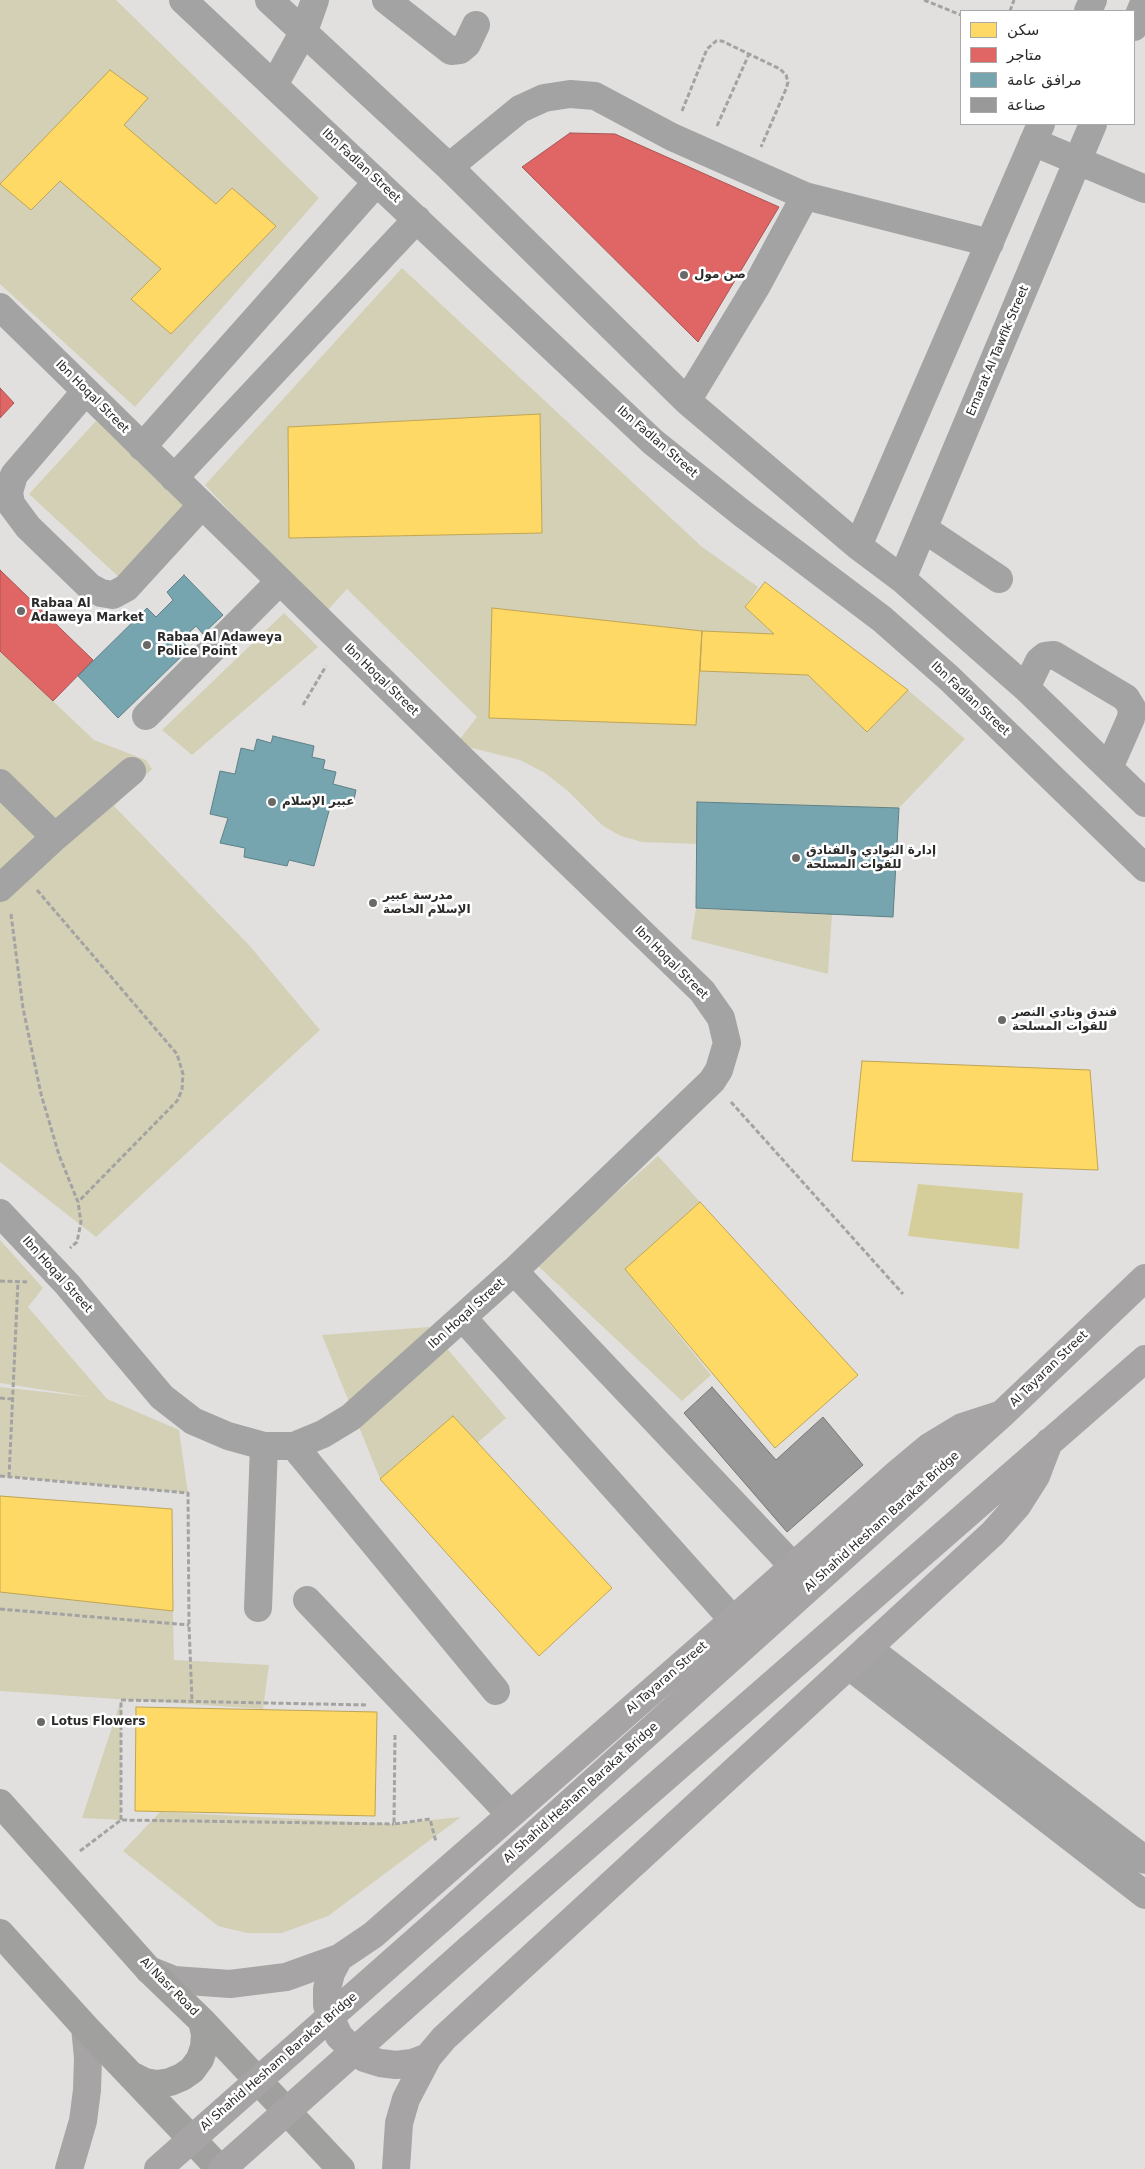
<!DOCTYPE html>
<html>
<head>
<meta charset="utf-8">
<style>
  body { margin:0 }
  #map { position:relative; width:1145px; height:2169px; overflow:hidden; background:#e1e0df; font-family:"DejaVu Sans","Noto Naskh Arabic",sans-serif }
  canvas { display:block }
  .legend { position:absolute; left:960px; top:10px; width:175px; height:115px; box-sizing:border-box; background:#fff; border:1px solid #a9a9a9; margin:0; padding:6px 9px; list-style:none; font-size:15px; color:#292928 }
  .legend li { display:flex; align-items:center; gap:10px; height:25px }
  .legend b { width:25px; border:1px solid #a9a9a9 }
</style>
</head>
<body>
<div id="map">
<canvas width="1145" height="2169"></canvas>
<ul class="legend">
<li><b style="height:14px;background:#ffd966"></b>سكن</li>
<li><b style="height:14px;background:#e06666"></b>متاجر</li>
<li><b style="height:14px;background:#76a5af"></b>مرافق عامة</li>
<li><b style="height:14px;background:#999"></b>صناعة</li>
</ul>
</div>
<script>
const context = document.querySelector('canvas').getContext('2d');
context.lineJoin = 'round';
function paint(path, color) {
  context.fillStyle = color;
  context.fill(path, 'evenodd');
}
function shape(rows) {
  const path = new Path2D();
  for (const r of rows) {
    path.moveTo(r[0], r[1]);
    for (let i = 2; i < r.length; i += 2) path.lineTo(r[i], r[i + 1]);
  }
  return path;
}
function stroke(path, color, width, dash) {
  context.strokeStyle = color;
  context.lineWidth = width;
  context.lineCap = dash ? 'butt' : 'round';
  context.setLineDash(dash || []);
  context.stroke(path);
}
function label(font, color, halo, rows, align = 'center') {
  context.font = font + ' "DejaVu Sans","Noto Naskh Arabic",sans-serif';
  context.lineWidth = 5;
  context.setLineDash([]);
  context.textBaseline = 'middle';
  context.strokeStyle = halo;
  context.fillStyle = color;
  for (const [text, x, y, turn = 0] of rows) {
    context.save();
    context.translate(x, y);
    context.rotate((+turn || 0) * Math.PI / 180);
    context.textAlign = isNaN(turn) ? turn : align;
    if (halo) context.strokeText(text, 0, 0);
    context.fillText(text, 0, 0);
    context.restore();
  }
}
const green = shape([
  [0,0,116,0,319,198,135,407,0,284],
  [402,268,701,546,758,587,745,607,774,634,702,631,492,608,489,718,695,724,700,671,808,675,867,732,908,690,965,739,899,808,697,802,697,844,642,842,621,836,603,826,568,791,545,773,520,760,456,744,477,717,347,589,325,613,205,485],
  [539,414,542,533,289,538,288,427],
  [96,421,188,506,121,579,29,494],
  [284,613,318,647,192,755,162,730],
  [0,651,94,740,146,760,152,769,114,806,249,945,320,1030,96,1237,0,1162],
  [696,908,832,914,828,974,691,939],
  [658,1156,700,1202,625,1269,711,1375,682,1401,536,1264],
  [0,1240,43,1288,28,1307,107,1399,179,1430,188,1493,0,1476,0,1387,90,1397,0,1383],
  [429,1327,506,1418,477,1443,453,1416,380,1479,322,1335],
  [0,1592,173,1611,174,1660,269,1665,263,1709,0,1691],
  [121,1700,121,1820,82,1818],
  [160,1812,394,1824,461,1817,328,1916,282,1933,247,1933,218,1926,123,1851]
]);
const water = shape([
  [918,1184,1023,1193,1019,1249,908,1236]
]);
const homes = shape([
  [110,70,148,98,124,125,216,204,232,188,276,226,171,334,131,299,161,269,60,181,31,210,0,184,110,70],
  [540,414,542,533,289,538,288,427,540,414],
  [765,582,908,690,867,732,808,675,700,671,702,631,774,634,745,607,765,582],
  [492,608,702,631,696,725,489,718,492,608],
  [862,1061,1090,1070,1098,1170,852,1161,862,1061],
  [700,1202,858,1375,775,1448,625,1269,700,1202],
  [453,1416,612,1588,539,1656,380,1479,453,1416],
  [0,1496,172,1509,173,1611,0,1592,0,1496],
  [136,1707,377,1712,375,1816,135,1811,136,1707]
]);
const shops = shape([
  [570,133,615,134,779,207,698,342,522,167,570,133],
  [0,388,14,403,0,418,0,388],
  [0,570,93,660,53,701,0,651,0,570]
]);
const public = shape([
  [184,575,223,615,203,634,196,626,181,640,189,649,118,718,78,676,147,608,156,617,173,600,167,592,184,575],
  [273,736,314,746,312,757,325,760,323,769,336,772,333,784,356,790,353,804,332,800,314,866,289,860,287,866,244,857,245,848,220,843,228,818,210,814,220,771,235,774,241,748,254,751,257,739,271,743,273,736],
  [697,802,899,808,893,917,696,908,697,802]
]);
const industry = shape([
  [712,1387,776,1460,823,1417,863,1465,787,1532,684,1413,712,1387]
]);
const path = shape([
  [924,0,961,15],
  [1010,11,1014,0],
  [682,111,707,49,716,41,722,41,780,69,786,75,788,82,786,89,761,147],
  [717,126,749,54],
  [303,705,326,666],
  [37,890,177,1054,183,1074,182,1090,177,1101,78,1202],
  [11,914,23,1008,41,1094,59,1155,78,1202,81,1222,77,1242,70,1248],
  [731,1102,903,1294],
  [0,1281,27,1282],
  [0,1398,12,1399],
  [0,1476,188,1493,189,1625,192,1701],
  [9,1477,18,1281],
  [0,1609,189,1625],
  [395,1735,394,1824,430,1819,436,1842],
  [121,1820,121,1700,368,1705],
  [80,1851,121,1820,394,1824]
]);
const minor = shape([
  [183,0,653,442,743,514,882,619,949,678,1145,868],
  [269,0,449,167,687,401,858,546,902,579,1026,688,1145,803],
  [386,0,451,51,460,50,467,44,476,25],
  [1088,11,1093,0],
  [1134,27,1145,0],
  [274,85,304,31,315,0],
  [1033,142,1145,189],
  [449,167,520,109,544,98,570,94,595,96,672,137,805,196,990,243],
  [0,307,469,766,702,991,721,1018,727,1043,719,1070,712,1081,514,1271,351,1417,323,1434,294,1446,264,1446,228,1436,193,1421,162,1397,67,1284,0,1213],
  [85,392,14,475,9,492,11,504,28,527,90,587,101,593,113,595,126,588,202,505],
  [687,401,756,287,805,196],
  [142,447,377,182],
  [174,478,417,219],
  [924,529,999,579],
  [858,546,1041,124],
  [902,579,1093,124],
  [1026,688,1039,661,1045,656,1054,655,1126,698,1132,708,1131,718,1109,768],
  [146,716,280,581],
  [0,783,55,837],
  [0,888,55,837,132,771],
  [514,1271,793,1566],
  [463,1318,733,1620],
  [294,1446,496,1691],
  [307,1600,510,1814],
  [258,1608,264,1446],
  [868,1648,1145,1860],
  [849,1666,1145,1895]
]);
const major = shape([
  [442,1918,1002,1414,1145,1278],
  [470,1948,1145,1359],
  [339,1958,331,1973,327,1989,327,2005,332,2021,339,2036,351,2048,364,2058,380,2063,396,2065,412,2063,428,2057],
  [149,1970,174,1980,230,1984,286,1977,339,1958,373,1935,733,1620,899,1472,929,1447,962,1427,1002,1414],
  [69,2169,83,2121,87,2090,88,2058,85,2027],
  [396,2169,399,2123,406,2099,428,2057,444,2038,993,1533,1017,1506,1036,1476,1049,1442]
]);
const highway = shape([
  [0,1803,149,1970,202,2021,341,2169],
  [0,1933,85,2027,220,2169],
  [133,2076,145,2082,157,2084,170,2082,182,2077,192,2070,200,2059,204,2047,205,2034,202,2021]
]);
const majorBridge = shape([
  [158,2169,442,1918],
  [222,2169,470,1948]
]);
const markers = [
  [684,275,5,"#696968"],
  [21,611,5,"#696968"],
  [147,645,5,"#696968"],
  [272,802,5,"#696968"],
  [796,858,5,"#696968"],
  [373,903,5,"#696968"],
  [1002,1020,5,"#696968"],
  [41,1722,5,"#696968"]
];
const streetNames = [
  ["Ibn Fadlan Street",361,166,43],
  ["Emarat Al Tawfik Street",998,351,-67],
  ["Ibn Hoqal Street",92,397,45],
  ["Ibn Fadlan Street",657,442,41],
  ["Ibn Hoqal Street",381,680,44],
  ["Ibn Fadlan Street",970,699,43],
  ["Ibn Hoqal Street",671,963,45],
  ["Ibn Hoqal Street",57,1275,48],
  ["Ibn Hoqal Street",467,1314,-42],
  ["Al Tayaran Street",1049,1369,-44],
  ["Al Shahid Hesham Barakat Bridge",882,1522,-42],
  ["Al Tayaran Street",667,1678,-41],
  ["Al Shahid Hesham Barakat Bridge",581,1793,-42],
  ["Al Nasr Road",169,1987,45],
  ["Al Shahid Hesham Barakat Bridge",279,2062,-41]
];
const poiNames = [
  ["صن مول",694,275],
  ["Rabaa Al",31,604],
  ["Adaweya Market",31,618],
  ["Rabaa Al Adaweya",157,638],
  ["Police Point",157,652],
  ["عبير الإسلام",282,802],
  ["إدارة النوادي والفنادق",806,851],
  ["للقوات المسلحة",806,865],
  ["مدرسة عبير",383,896],
  ["الإسلام الخاصة",383,910],
  ["فندق ونادي النصر",1012,1013],
  ["للقوات المسلحة",1012,1027],
  ["Lotus Flowers",51,1722]
];
paint(green, '#d4d0b5');
paint(water, '#d6ce9a');
paint(homes, '#ffd966');
stroke(homes, '#bfa453', 1);
paint(shops, '#e06666');
stroke(shops, '#a95453', 1);
paint(public, '#76a5af');
stroke(public, '#5f8086', 1);
paint(industry, '#999');
stroke(industry, '#777', 1);
stroke(path, '#a3a3a3', 3, [5, 2.5]);
stroke(minor, '#a3a3a3', 28);
stroke(major, '#a6a4a4', 28);
stroke(highway, '#a0a09f', 28);
stroke(majorBridge, '#a6a4a4', 28);
for (const [x, y, r, color] of markers) {
  const dot = new Path2D();
  dot.arc(x, y, r, 0, 2 * Math.PI);
  context.fillStyle = color;
  context.fill(dot);
  stroke(dot, '#fff', 2);
}
label('12px', '#292928', '#fff', streetNames);
label('bold 12px', '#292928', '#fff', poiNames, 'left');
</script>
</body>
</html>
